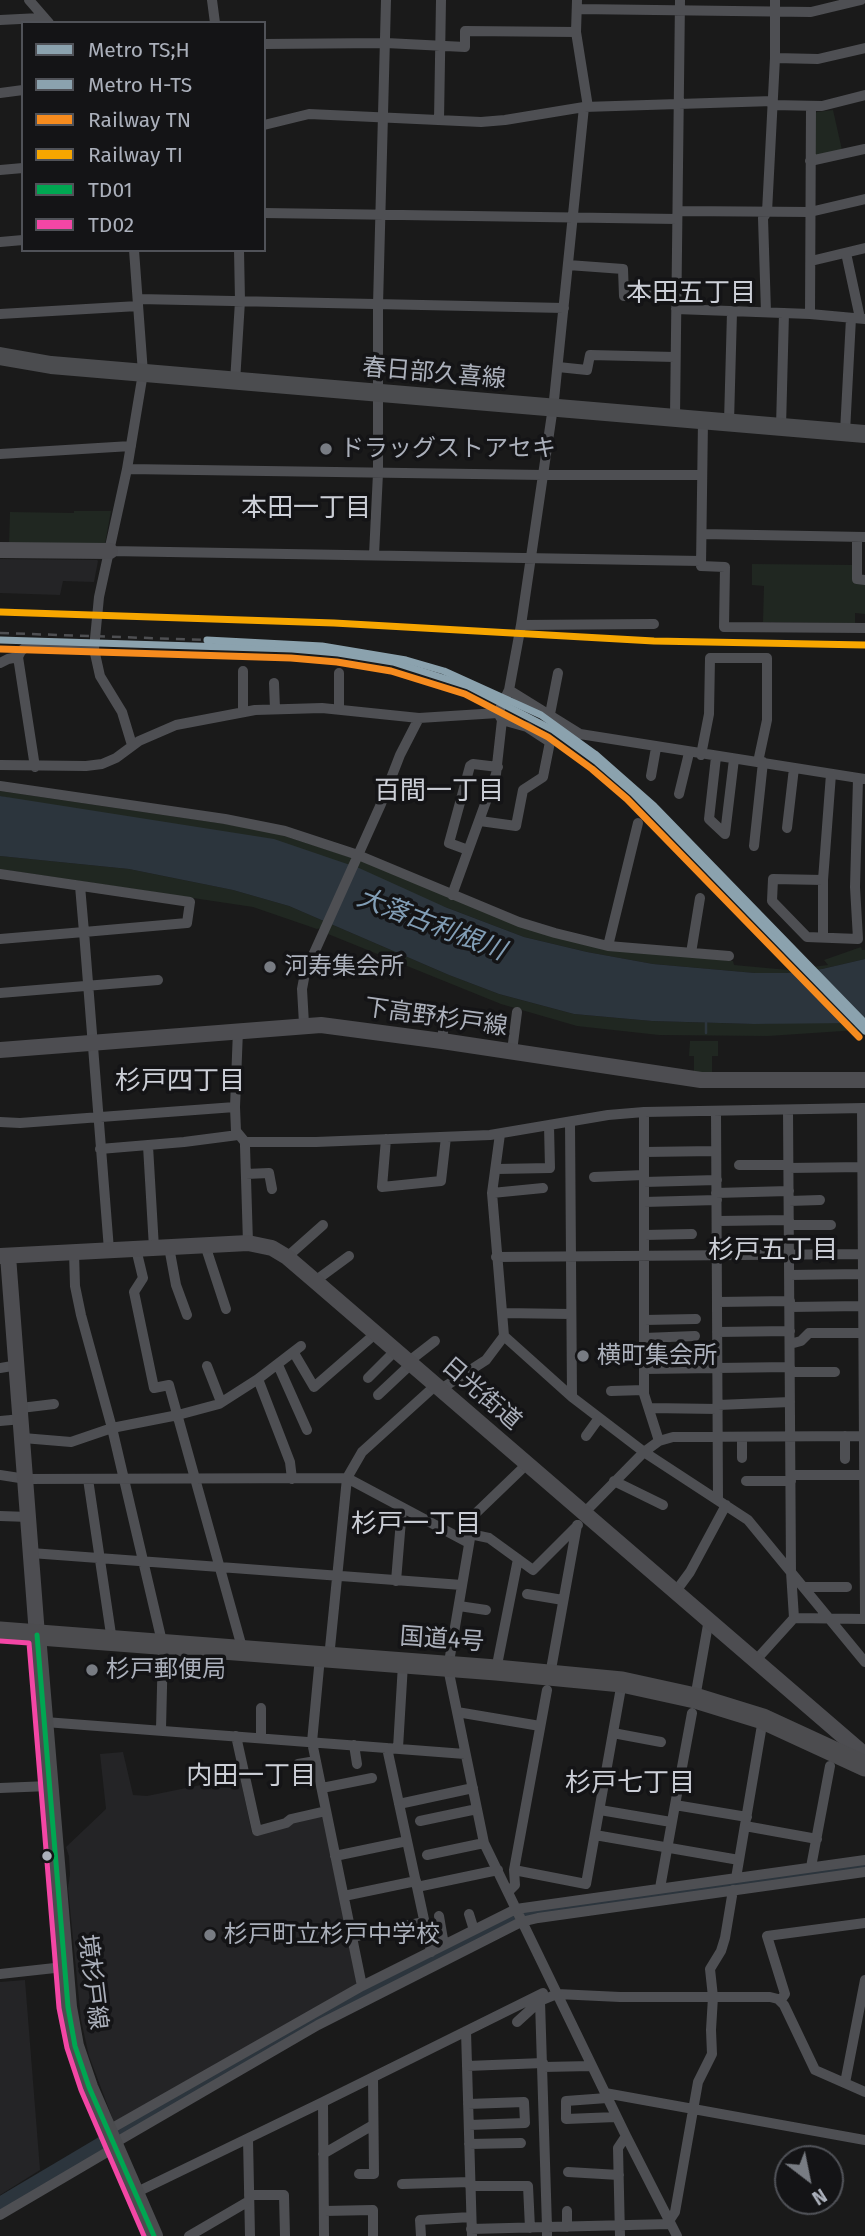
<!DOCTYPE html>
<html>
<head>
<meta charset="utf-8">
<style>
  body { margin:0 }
  #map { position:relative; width:865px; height:2236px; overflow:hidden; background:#1a1a1a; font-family:"Fira Sans",sans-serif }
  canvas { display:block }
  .legend { position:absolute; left:21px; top:21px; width:245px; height:231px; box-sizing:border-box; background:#141416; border:2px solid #505258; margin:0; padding:9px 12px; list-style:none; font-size:21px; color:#abb0bb }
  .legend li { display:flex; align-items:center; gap:14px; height:35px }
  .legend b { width:35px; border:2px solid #505258 }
  .north { position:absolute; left:774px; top:2145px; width:70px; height:70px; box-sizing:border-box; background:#141416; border:2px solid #505258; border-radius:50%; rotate:148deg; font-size:19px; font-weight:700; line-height:28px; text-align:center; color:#abb0bb }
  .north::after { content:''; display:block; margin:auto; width:24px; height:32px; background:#787c83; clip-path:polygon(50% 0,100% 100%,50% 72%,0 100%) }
</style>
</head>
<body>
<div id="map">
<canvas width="865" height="2236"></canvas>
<ul class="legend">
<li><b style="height:9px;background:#8ba2ae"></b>Metro TS;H</li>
<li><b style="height:9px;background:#8ba2ae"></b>Metro H-TS</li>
<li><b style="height:9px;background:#f68b1e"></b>Railway TN</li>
<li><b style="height:9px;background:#f7a600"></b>Railway TI</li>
<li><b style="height:9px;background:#00a651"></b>TD01</li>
<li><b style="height:9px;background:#f346a5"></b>TD02</li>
</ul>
<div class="north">N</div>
</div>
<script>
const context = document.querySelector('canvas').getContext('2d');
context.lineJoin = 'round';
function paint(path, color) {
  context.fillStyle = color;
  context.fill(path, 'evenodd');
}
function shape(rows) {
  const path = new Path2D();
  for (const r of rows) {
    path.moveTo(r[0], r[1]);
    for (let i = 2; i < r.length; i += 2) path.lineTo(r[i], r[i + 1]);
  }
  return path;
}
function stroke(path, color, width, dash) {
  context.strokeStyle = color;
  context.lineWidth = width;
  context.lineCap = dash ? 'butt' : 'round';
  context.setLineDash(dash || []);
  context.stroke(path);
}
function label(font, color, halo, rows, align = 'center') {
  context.font = font + ' "Fira Sans","Noto Sans JP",sans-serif';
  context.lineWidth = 7;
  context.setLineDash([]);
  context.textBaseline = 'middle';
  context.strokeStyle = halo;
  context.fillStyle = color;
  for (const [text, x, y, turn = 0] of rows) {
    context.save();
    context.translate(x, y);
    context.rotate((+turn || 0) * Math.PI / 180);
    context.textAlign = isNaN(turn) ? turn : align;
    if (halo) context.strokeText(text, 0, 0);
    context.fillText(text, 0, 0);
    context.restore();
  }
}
const built = shape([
  [0,559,97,560,98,561,94,582,63,581,60,595,0,593],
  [123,1752,133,1795,147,1796,240,1777,252,1833,324,1814,357,1984,115,2125,89,2056,81,2020,68,1888,70,1874,69,1856,66,1847,106,1809,100,1754],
  [25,1980,40,2170,0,2195,0,1982]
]);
const green = shape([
  [833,110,842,150,817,156,814,153,814,114,817,112],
  [74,511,111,511,105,544,9,545,10,512,74,513],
  [752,564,854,565,865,584,865,614,855,613,855,623,763,622,764,586,752,585],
  [0,791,266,830,362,861,606,948,733,961,734,965,788,970,828,965,824,960,861,947,862,950,865,950,865,959,822,969,786,973,755,973,653,964,587,952,524,937,445,907,0,796],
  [0,856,129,869,233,890,289,906,449,975,499,994,574,1014,652,1021,754,1024,865,1020,865,1026,856,1027,858,1030,768,1036,659,1035,577,1026,501,1004,328,934,320,928,317,929,253,907,0,869],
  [690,1041,718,1041,718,1056,712,1056,712,1076,694,1073,694,1056,689,1056]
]);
const water = shape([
  [0,796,274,839,359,868,445,907,524,937,587,952,653,964,755,973,786,973,822,969,865,959,865,1020,851,1023,754,1024,652,1021,574,1014,499,994,449,975,289,906,233,890,129,869,0,856]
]);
const pier = shape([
  [804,967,861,1024,854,1026,796,968]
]);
const stream = shape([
  [706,1033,706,1022]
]);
const river = shape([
  [0,2205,103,2144,118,2132,355,1997,528,1913,865,1866]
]);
const street = shape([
  [29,0,49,23],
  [212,0,215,23],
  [577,0,576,32,588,107],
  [577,9,811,12,861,0],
  [0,20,40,18,43,16],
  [264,44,386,43,465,47,465,31,576,32],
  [775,58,818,59,865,48],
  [0,93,23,90],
  [772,105,822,106,865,95],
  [439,120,441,0],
  [264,125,309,114,481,122,505,120,584,107,773,101],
  [810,161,865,149],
  [0,170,23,168],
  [678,211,810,212,865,199],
  [264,213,677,219],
  [0,242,23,240],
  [846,253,860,318],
  [811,261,865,248],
  [568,265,623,269,624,296,676,295],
  [138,299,564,308],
  [676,309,810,314,865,319],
  [766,312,763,218,767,212,775,58,775,0],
  [0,314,138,306],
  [810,314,811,106],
  [558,367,587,370,590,355,675,357],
  [235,382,240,301,239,250],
  [675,417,680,0],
  [703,420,701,566,725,567,724,627,865,628],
  [729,422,732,312],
  [781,427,784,313],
  [845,432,851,318],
  [0,454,131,446],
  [127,469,543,475,702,475],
  [702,534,865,537],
  [857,537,857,579,865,580],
  [110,551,701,561],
  [374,555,378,473,378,305,386,0],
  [521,625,654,624],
  [0,663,8,659,18,657],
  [243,671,243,712],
  [274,683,275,709],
  [509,690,521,625,554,400,584,107],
  [339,709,339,673],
  [550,714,558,673],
  [132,745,122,712,100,676,94,649,99,597,127,469,143,373,134,250],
  [701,755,709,714,710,658,767,658,767,720,758,762],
  [716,757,709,819,725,834,734,759],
  [0,765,86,766,102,764,116,758,139,741,176,725,255,710,322,708,419,718,498,713,509,690,580,734,865,779],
  [35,767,18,657,21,651,26,647,94,649],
  [651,776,656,748],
  [0,786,225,819,285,831,358,855,519,922,555,933,608,946,729,956],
  [679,794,689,753],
  [480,821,516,826,523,790,543,777,550,742,527,727,502,720,498,713],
  [787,828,794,768],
  [754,846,763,762],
  [468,850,449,843,470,766,473,764,498,767],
  [0,874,190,902,187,923,84,932,80,886],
  [823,880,773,879,772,901,807,937,858,939,855,887,858,779],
  [452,895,496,774,502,720],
  [823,937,823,880,831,774],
  [0,939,84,932,109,1250],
  [608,946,638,823],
  [691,953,700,898],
  [0,993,158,980],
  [304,1024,302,989,305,973,381,804,400,755,419,718],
  [238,1030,235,1107,236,1131,245,1142,245,1146,248,1243],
  [442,1041,445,1014],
  [512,1051,517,1012],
  [862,1108,865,1614],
  [716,1111,718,1500],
  [644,1112,865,1108],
  [0,1122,20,1123,235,1107],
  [570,1122,572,1397],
  [500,1134,492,1193,504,1336],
  [386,1139,382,1187,441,1181,446,1137],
  [245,1142,316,1142,490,1135,608,1115,644,1112,644,1394,659,1441],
  [148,1146,154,1248],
  [100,1149,184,1142,238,1135],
  [644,1152,716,1151],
  [739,1165,788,1165],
  [788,1168,865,1167],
  [497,1169,550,1168,549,1126],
  [246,1174,269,1173,272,1189],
  [594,1177,644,1175],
  [644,1182,717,1180],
  [492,1193,543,1188],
  [716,1193,789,1191],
  [789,1201,820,1200],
  [644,1202,717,1200],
  [717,1221,789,1220],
  [789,1225,831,1225],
  [644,1235,692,1234],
  [205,1245,226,1309],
  [169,1247,176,1285,187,1315],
  [136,1249,143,1278,134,1292,154,1388,169,1385,243,1651],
  [74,1252,75,1286,81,1315,112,1428,163,1646,161,1729],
  [287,1257,323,1225],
  [496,1257,865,1254],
  [789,1275,863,1274],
  [315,1281,349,1256],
  [717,1302,790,1301],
  [790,1307,863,1306],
  [502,1313,571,1314],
  [644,1320,696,1319],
  [717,1332,790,1331],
  [644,1338,695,1336],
  [790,1344,801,1341,809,1333,864,1333],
  [294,1353,314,1387,375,1334],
  [408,1362,435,1341],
  [278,1365,307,1430],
  [207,1366,221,1402],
  [0,1368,18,1365],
  [644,1369,790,1367],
  [790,1372,835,1372],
  [368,1378,395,1351],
  [258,1379,290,1462,292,1479],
  [436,1385,362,1452,347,1478,469,1543],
  [441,1389,486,1360,504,1336,572,1397,644,1452,748,1520,865,1662],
  [611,1391,644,1390],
  [378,1395,411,1364],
  [718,1405,790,1402],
  [21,1408,54,1404],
  [649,1408,718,1409],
  [0,1421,22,1419],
  [586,1436,599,1418],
  [845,1436,845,1459],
  [23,1438,71,1442,112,1428,178,1415,219,1404,258,1379,301,1346],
  [742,1458,742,1437],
  [527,1464,474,1515,448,1668,484,1843,626,2136,677,2236],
  [0,1475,26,1479,347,1478,329,1658],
  [791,1475,864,1475],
  [88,1479,112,1641],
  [614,1481,663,1505],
  [746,1481,791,1481],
  [584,1513,644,1452,659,1441,673,1437,865,1436],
  [0,1516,29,1517],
  [470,1534,489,1538,533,1570,578,1525],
  [31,1553,462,1585],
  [396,1581,402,1508],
  [804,1587,847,1587],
  [676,1591,690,1572,726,1505],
  [527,1594,563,1600],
  [459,1606,486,1610],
  [794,1618,865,1619],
  [320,1657,312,1742,362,1986],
  [756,1660,794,1618,791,1572,788,1110],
  [496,1670,518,1559],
  [550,1675,577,1525],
  [695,1698,709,1619],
  [457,1712,540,1726],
  [45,1722,465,1754],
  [613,1733,661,1742],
  [236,1736,257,1831,286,1823,291,1819,326,1811],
  [261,1738,261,1708],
  [354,1745,357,1764],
  [387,1748,431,1952],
  [398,1748,403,1664],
  [298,1764,316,1761],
  [0,1788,49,1786],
  [322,1788,372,1778],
  [399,1804,473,1788],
  [675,1805,692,1713],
  [600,1810,671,1822],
  [420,1821,477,1809],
  [745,1826,817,1839],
  [595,1835,739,1860],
  [427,1855,484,1843],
  [335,1856,407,1841],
  [811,1867,830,1766],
  [514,1870,586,1884,622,1682],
  [736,1878,763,1719],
  [417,1887,498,1870],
  [660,1888,675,1805,747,1817],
  [508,1892,515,1885,514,1870,547,1690],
  [344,1896,416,1881],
  [469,1914,474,1930],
  [439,1916,444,1945],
  [352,1937,424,1922],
  [0,1974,64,1967],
  [540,2001,547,2227,671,2224],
  [780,2001,785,1994,767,1936,865,1923],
  [517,2022,540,2001,557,1994,620,1997,770,1997,778,1999,784,2005,815,2070,865,2092],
  [466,2031,472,2236],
  [467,2066,543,2063],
  [543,2067,592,2066],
  [845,2083,865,1980],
  [605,2093,865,2140],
  [607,2098,566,2101,566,2119,616,2117],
  [323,2102,543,1993],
  [468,2104,524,2102,525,2123,469,2125],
  [107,2131,362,1986,516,1909,865,1860],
  [248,2139,250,2236],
  [113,2144,318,2025,521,1922,538,1918,865,1872],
  [469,2144,521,2143],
  [323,2154,373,2125],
  [568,2172,619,2175],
  [359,2174,374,2174,373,2077],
  [402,2184,470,2182],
  [470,2186,528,2186,530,2228],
  [135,2193,323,2102,324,2236],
  [249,2195,284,2195,285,2236],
  [324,2211,373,2210,373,2236],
  [567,2211,567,2227],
  [0,2215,114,2148],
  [669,2221,675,2212,698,2082,712,2054,711,2030,713,1997,710,1969,721,1951,725,1938,733,1890],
  [471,2229,547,2227,547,2236],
  [189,2236,249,2201],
  [421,2236,420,2220,471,2217],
  [620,2236,618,2148,626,2136]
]);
const secondary = shape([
  [0,550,110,551],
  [0,1050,321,1025,442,1041,701,1080,865,1080],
  [0,1256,248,1243,272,1248,287,1257,315,1281,865,1755],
  [8,1256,37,1635]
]);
const primary = shape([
  [0,356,51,365,865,434],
  [37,1635,68,2007,75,2046,89,2087,154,2236]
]);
const highway = shape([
  [0,1632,496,1670,622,1682,695,1698,763,1719,865,1766]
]);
const rail = shape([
  [0,633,207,640]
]);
const bus1 = shape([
  [37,1635,68,2007,75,2046,89,2087,154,2236]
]);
const bus2 = shape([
  [0,1641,29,1643,59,2008,67,2048,81,2090,144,2236]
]);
const rail1 = shape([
  [0,649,291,658,337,662,391,671,465,694,548,737,592,769,627,799,859,1037]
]);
const rail2 = shape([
  [0,612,334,623,654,641,865,645]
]);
const metro1 = shape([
  [0,640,292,649,338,653,393,662,468,686,553,730,597,762,633,793,865,1031]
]);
const metro2 = shape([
  [207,640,322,646,406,660,444,671,541,715,595,754,654,806,865,1023]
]);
const markers = [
  [326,449,7,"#787c83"],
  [270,967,7,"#787c83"],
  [583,1356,7,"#787c83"],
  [92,1670,7,"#787c83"],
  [47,1856,6,"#abb0bb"],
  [210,1935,7,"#787c83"]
];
const streetNames = [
  ["春日部久喜線",434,374,5],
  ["下高野杉戸線",436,1018,8],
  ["日光街道",481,1394,41],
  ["国道4号",442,1640,4],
  ["境杉戸線",92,1982,83]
];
const poiNames = [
  ["ドラッグストアセキ",340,449],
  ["河寿集会所",284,967],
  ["横町集会所",597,1356],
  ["杉戸郵便局",106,1670],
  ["杉戸町立杉戸中学校",224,1935]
];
const neighbourhoodNames = [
  ["本田五丁目",691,294],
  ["本田一丁目",306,509],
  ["百間一丁目",439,792],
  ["杉戸四丁目",180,1082],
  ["杉戸五丁目",773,1251],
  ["杉戸一丁目",416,1525],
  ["内田一丁目",251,1777],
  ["杉戸七丁目",630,1784]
];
const waterNames = [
  ["大落古利根川",431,925,21]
];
paint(built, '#242426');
paint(green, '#202721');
paint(water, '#2c353d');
paint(pier, '#1a1a1a');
stroke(stream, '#2c353d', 2.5);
stroke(river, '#2c353d', 16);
stroke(street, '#4e4f53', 10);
stroke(secondary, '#4d4d51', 16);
stroke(primary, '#4b4c4f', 18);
stroke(highway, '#4c4c4f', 21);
stroke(rail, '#4e4f52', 2.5, [9, 7]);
stroke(bus1, '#00a651', 5);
stroke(bus2, '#f346a5', 5);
stroke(rail1, '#f68b1e', 7);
stroke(rail2, '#f7a600', 7);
stroke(metro1, '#8ba2ae', 7);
stroke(metro2, '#8ba2ae', 7);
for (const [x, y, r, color] of markers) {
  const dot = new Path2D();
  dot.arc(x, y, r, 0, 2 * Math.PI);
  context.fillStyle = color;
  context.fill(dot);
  stroke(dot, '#141416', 2.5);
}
label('24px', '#abb0bb', '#141416', streetNames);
label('24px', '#abb0bb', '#141416', poiNames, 'left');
label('26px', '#cccfd7', '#141416', neighbourhoodNames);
label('italic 26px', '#829eb6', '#141416', waterNames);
</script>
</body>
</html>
